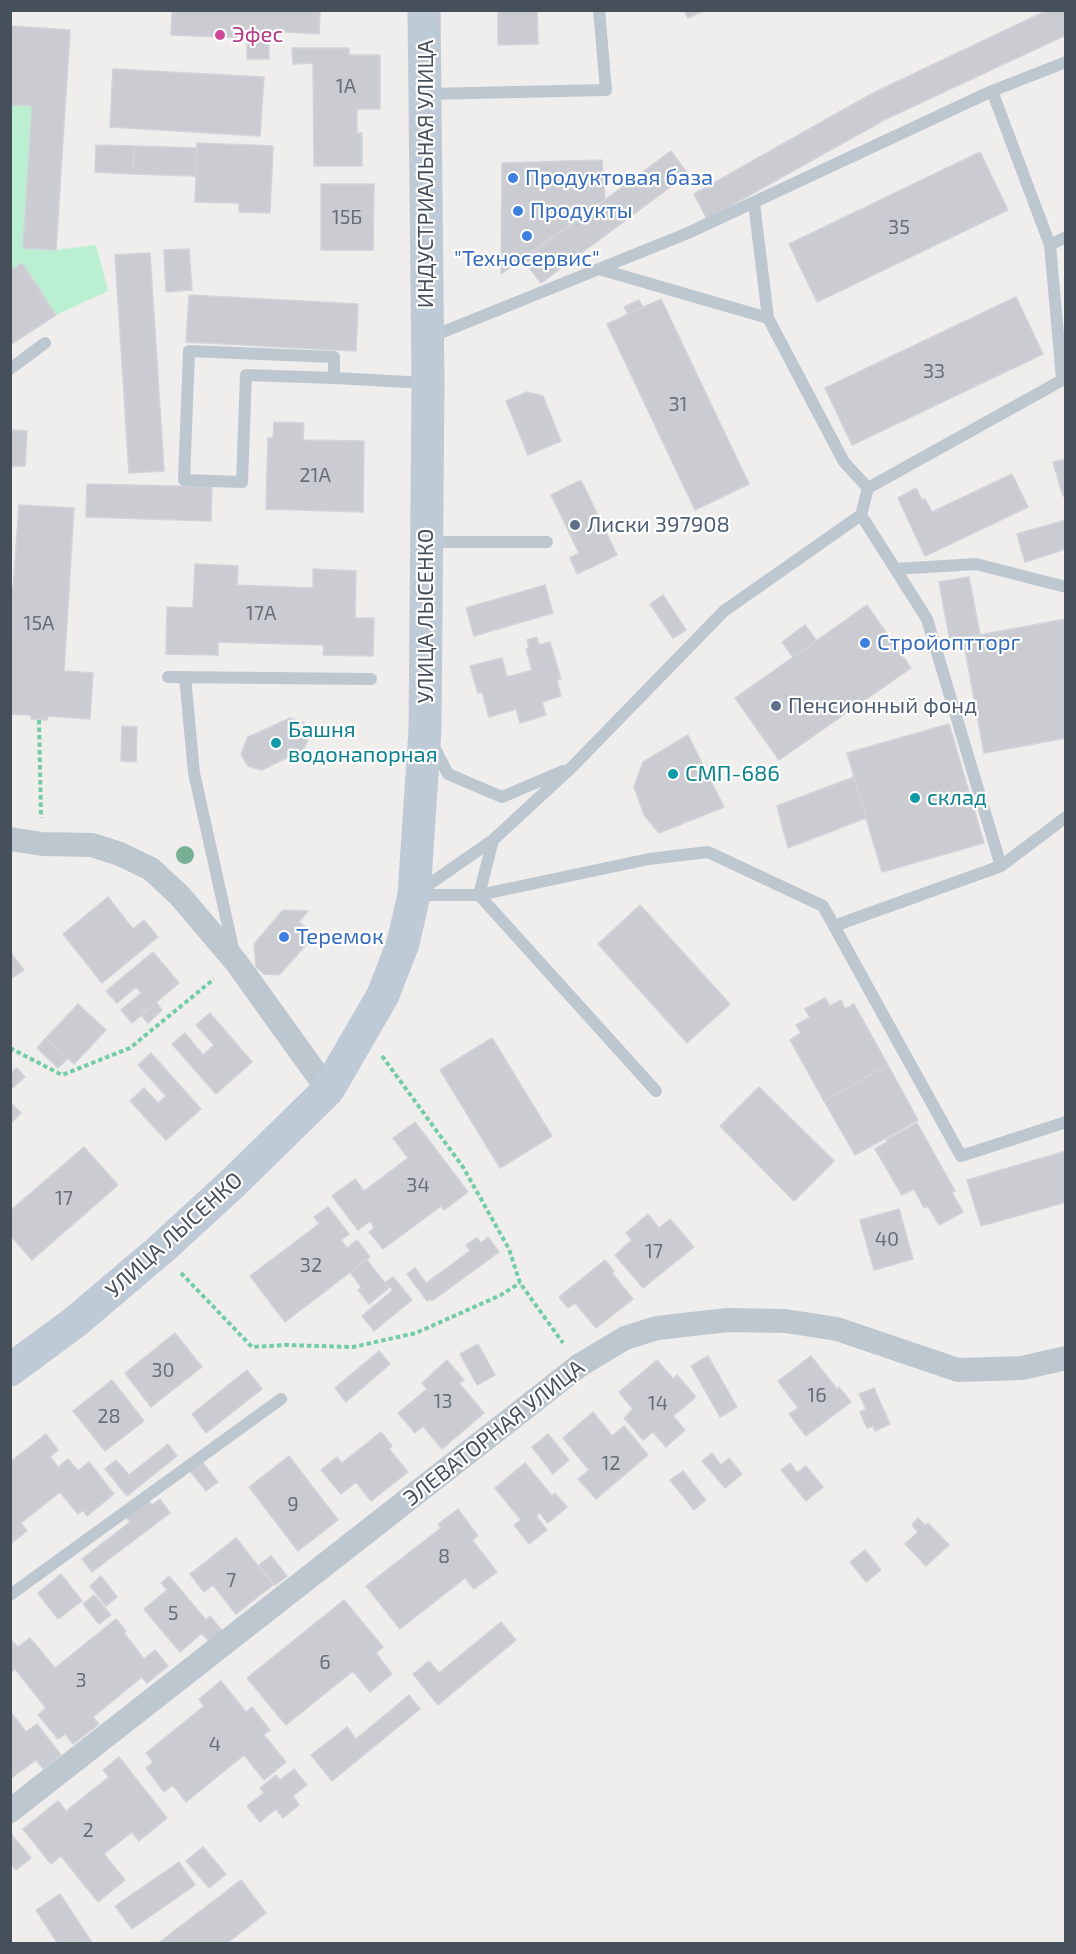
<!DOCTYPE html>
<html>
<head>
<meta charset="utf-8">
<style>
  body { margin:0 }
  #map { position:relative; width:1076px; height:1954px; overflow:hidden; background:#f0eded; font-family:"Exo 2",sans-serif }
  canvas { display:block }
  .frame { position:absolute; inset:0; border:12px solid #45505b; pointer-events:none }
</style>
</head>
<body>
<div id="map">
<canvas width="1076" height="1954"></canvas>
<div class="frame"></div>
</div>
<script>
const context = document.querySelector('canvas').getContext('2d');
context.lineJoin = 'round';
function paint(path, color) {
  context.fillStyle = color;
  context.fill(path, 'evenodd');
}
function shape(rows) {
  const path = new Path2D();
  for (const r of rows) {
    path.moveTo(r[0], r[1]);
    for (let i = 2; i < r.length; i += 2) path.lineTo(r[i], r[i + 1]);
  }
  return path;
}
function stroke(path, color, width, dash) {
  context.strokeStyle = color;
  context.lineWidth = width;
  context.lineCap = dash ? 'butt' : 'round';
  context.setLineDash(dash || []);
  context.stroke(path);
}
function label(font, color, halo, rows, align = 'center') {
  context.font = font + ' "Exo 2",sans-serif';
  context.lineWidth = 4.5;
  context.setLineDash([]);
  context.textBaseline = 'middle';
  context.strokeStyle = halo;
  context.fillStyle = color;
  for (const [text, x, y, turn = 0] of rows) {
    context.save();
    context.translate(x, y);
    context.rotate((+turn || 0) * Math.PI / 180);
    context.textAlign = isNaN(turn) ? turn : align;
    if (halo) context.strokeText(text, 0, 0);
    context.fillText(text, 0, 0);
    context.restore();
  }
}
const green = shape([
  [11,105,32,106,23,248,56,250,96,245,108,291,56,315,22,264,11,271]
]);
const building = shape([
  [172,10,320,10,319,34,269,31,269,59,247,59,247,38,171,35,172,10],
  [498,10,537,10,538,44,498,45,498,10],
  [684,10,706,10,688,18,684,10],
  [1048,10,1066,10,1066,35,886,119,707,219,694,194,873,93,1048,10],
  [10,26,70,30,56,250,23,248,32,106,10,105,10,26],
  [292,48,349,48,349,55,380,55,380,109,357,109,357,133,362,133,362,166,314,166,313,63,293,64,292,48],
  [113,69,264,77,260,136,110,127,113,69],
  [197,143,273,146,270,213,239,212,239,203,195,202,197,143],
  [96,145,134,146,133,174,95,172,96,145],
  [134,146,197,148,196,176,133,174,134,146],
  [671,151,688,174,541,283,523,260,671,151],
  [980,152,1008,210,817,302,789,244,980,152],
  [602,160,605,199,501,274,502,163,602,160],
  [321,184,374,184,373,250,321,250,321,184],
  [189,249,192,290,166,292,164,250,189,249],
  [150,253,164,471,129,473,115,255,150,253],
  [22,263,56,315,10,345,10,271,22,263],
  [189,295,358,304,356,351,186,342,189,295],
  [1016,297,1043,354,852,445,825,388,1016,297],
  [661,299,749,484,695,510,607,324,661,299],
  [639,300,643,307,628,314,624,307,639,300],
  [527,392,543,396,561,441,528,455,506,401,527,392],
  [274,422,304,423,303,440,364,441,363,512,266,509,268,438,273,438,274,422],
  [10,430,27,431,25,466,10,466,10,430],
  [1066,459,1066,496,1063,496,1053,462,1066,459],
  [1012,474,1028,507,925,556,898,498,916,488,922,500,925,499,932,512,1012,474],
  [581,480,617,555,577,574,570,558,579,553,551,495,581,480],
  [87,484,212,487,211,521,86,517,87,484],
  [19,505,74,508,64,671,93,673,90,719,48,716,47,720,39,720,31,719,31,715,10,714,12,606,10,606,10,590,13,589,19,505],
  [1066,520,1066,549,1025,562,1017,534,1066,520],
  [195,564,238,566,237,585,313,588,313,569,356,571,355,618,374,618,373,656,323,655,324,645,218,642,218,655,166,654,167,607,193,608,195,564],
  [969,577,980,635,950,641,939,582,969,577],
  [545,585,553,613,474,636,466,608,545,585],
  [663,595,686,630,673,638,650,604,663,595],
  [867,605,911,668,779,760,735,698,867,605],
  [1066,619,1066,738,984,753,963,638,1066,619],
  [805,625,817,641,793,657,782,642,805,625],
  [537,637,539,645,550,642,561,679,557,680,561,696,542,702,546,715,520,723,516,709,489,717,482,692,478,693,470,666,502,658,507,677,532,670,526,649,529,648,527,640,537,637],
  [290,718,304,723,309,736,304,749,262,770,248,766,241,754,248,737,290,718],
  [949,724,984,843,882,872,847,753,949,724],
  [122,726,137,727,136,762,121,761,122,726],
  [688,735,724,807,659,833,644,815,634,787,643,762,688,735],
  [854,777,866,818,788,848,777,806,854,777],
  [108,897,133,929,144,920,158,937,102,983,63,934,108,897],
  [640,905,730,1004,687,1043,598,944,640,905],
  [283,910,308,911,299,922,308,929,306,945,279,975,264,974,256,967,254,944,283,910],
  [10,952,24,970,12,978,10,976,10,952],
  [153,952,179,983,132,1023,121,1010,141,993,136,987,117,1003,106,991,153,952],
  [825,998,830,1006,841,1000,845,1009,854,1004,888,1065,824,1101,790,1040,801,1033,796,1025,810,1017,805,1009,825,998],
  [156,1002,162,1010,148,1023,141,1015,156,1002],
  [78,1004,106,1030,74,1064,46,1038,78,1004],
  [210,1013,252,1062,216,1094,172,1044,185,1033,203,1055,214,1045,196,1025,210,1013],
  [46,1038,68,1058,58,1068,37,1048,46,1038],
  [492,1038,552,1136,500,1168,440,1070,492,1038],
  [151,1053,201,1109,166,1140,130,1101,144,1088,158,1103,166,1096,138,1065,151,1053],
  [888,1065,918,1120,855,1155,824,1101,888,1065],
  [17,1068,25,1077,10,1090,10,1073,17,1068],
  [759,1087,834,1161,794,1201,720,1126,759,1087],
  [10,1102,21,1113,11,1123,10,1123,10,1102],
  [415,1122,468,1192,444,1210,441,1206,383,1249,369,1232,374,1228,370,1221,358,1230,332,1196,355,1179,364,1191,408,1158,393,1138,415,1122],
  [917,1123,955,1191,952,1193,963,1212,939,1225,928,1206,924,1208,914,1189,902,1195,875,1149,887,1142,886,1140,917,1123],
  [84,1147,118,1185,32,1260,10,1235,10,1211,84,1147],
  [1066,1151,1066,1202,981,1226,967,1180,1066,1151],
  [328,1207,349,1234,341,1240,347,1248,357,1240,370,1257,285,1322,250,1276,319,1224,314,1217,328,1207],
  [899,1209,913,1259,874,1270,860,1220,899,1209],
  [648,1214,659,1228,670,1219,694,1247,643,1288,615,1255,632,1240,626,1233,648,1214],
  [488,1237,499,1252,432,1301,431,1299,427,1301,407,1274,415,1268,426,1283,470,1251,466,1245,477,1238,481,1243,488,1237],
  [366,1259,389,1288,369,1304,358,1290,361,1287,350,1272,366,1259],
  [605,1260,614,1271,612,1273,633,1299,596,1328,575,1303,568,1308,559,1297,605,1260],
  [393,1277,412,1300,374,1331,362,1316,393,1290,386,1282,393,1277],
  [175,1333,202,1367,151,1407,125,1373,175,1333],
  [478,1344,495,1375,477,1385,460,1354,478,1344],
  [379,1351,390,1364,346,1402,335,1388,379,1351],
  [708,1356,737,1407,720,1417,691,1366,708,1356],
  [811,1356,837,1389,839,1387,851,1402,806,1436,789,1414,798,1408,778,1381,811,1356],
  [447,1360,464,1380,459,1383,484,1413,442,1449,423,1426,415,1433,398,1413,427,1389,422,1383,447,1360],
  [657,1360,673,1379,677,1375,696,1397,673,1416,685,1430,666,1447,653,1432,643,1440,624,1418,633,1409,619,1392,657,1360],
  [247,1370,262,1389,206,1433,192,1414,247,1370],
  [112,1380,144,1421,105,1451,73,1411,112,1380],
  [874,1388,890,1424,875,1431,873,1426,867,1428,860,1412,866,1409,859,1394,874,1388],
  [593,1412,612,1436,624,1426,648,1455,596,1499,578,1479,589,1470,563,1438,593,1412],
  [381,1432,392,1446,389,1449,408,1472,371,1501,356,1482,341,1494,321,1470,337,1457,342,1463,381,1432],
  [46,1434,58,1450,50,1457,58,1467,68,1459,78,1471,89,1462,114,1494,87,1516,83,1510,78,1514,60,1492,21,1523,27,1531,10,1544,10,1462,46,1434],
  [548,1434,569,1460,553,1474,532,1447,548,1434],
  [168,1444,177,1456,127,1496,105,1469,116,1460,129,1475,168,1444],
  [712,1453,721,1465,729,1458,742,1474,725,1488,702,1461,712,1453],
  [289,1456,338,1520,298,1551,249,1487,289,1456],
  [202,1462,218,1482,206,1491,190,1471,202,1462],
  [525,1463,552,1496,555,1493,567,1507,548,1523,540,1513,536,1516,547,1530,529,1544,514,1525,521,1520,495,1488,525,1463],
  [790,1463,797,1473,806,1466,823,1487,806,1501,781,1470,790,1463],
  [683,1471,706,1500,694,1510,670,1480,683,1471],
  [147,1499,152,1505,160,1499,170,1513,92,1572,82,1559,130,1522,125,1516,147,1499],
  [458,1509,478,1536,472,1540,497,1572,474,1589,465,1578,400,1629,366,1586,441,1528,438,1524,458,1509],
  [918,1518,925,1525,928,1523,949,1545,926,1566,905,1544,918,1532,912,1525,918,1518],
  [236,1538,273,1585,236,1614,213,1585,204,1592,190,1574,236,1538],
  [865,1550,881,1570,866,1582,850,1562,865,1550],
  [271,1556,287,1576,275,1585,259,1565,271,1556],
  [61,1574,82,1601,58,1619,38,1593,61,1574],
  [101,1576,117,1597,106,1606,90,1586,101,1576],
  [169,1576,206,1620,210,1616,223,1632,210,1643,202,1633,180,1652,144,1609,167,1590,161,1583,169,1576],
  [94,1595,111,1615,99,1624,83,1604,94,1595],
  [344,1600,383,1647,376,1653,392,1674,370,1692,353,1671,286,1725,247,1678,344,1600],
  [116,1619,126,1631,124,1633,144,1659,155,1650,168,1666,147,1683,142,1677,93,1717,99,1724,73,1744,65,1734,58,1739,38,1715,46,1708,15,1669,12,1672,10,1670,10,1644,13,1642,18,1647,30,1638,55,1668,116,1619],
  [501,1622,516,1640,438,1705,413,1674,429,1661,439,1673,501,1622],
  [221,1681,246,1712,252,1707,270,1730,264,1735,286,1762,264,1780,244,1755,186,1802,173,1785,164,1792,146,1768,153,1762,146,1753,204,1706,199,1699,221,1681],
  [409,1695,420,1709,332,1781,311,1755,347,1727,356,1739,409,1695],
  [10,1711,26,1732,37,1724,61,1755,43,1769,36,1760,10,1779,10,1711],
  [119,1757,167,1818,139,1841,132,1832,104,1854,125,1880,98,1902,61,1856,51,1864,23,1829,58,1801,66,1811,109,1777,103,1770,119,1757],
  [294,1769,307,1785,293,1796,299,1805,283,1818,276,1809,260,1822,247,1806,264,1793,260,1788,276,1775,280,1780,294,1769],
  [12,1835,31,1858,16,1870,10,1863,12,1835],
  [203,1847,226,1874,209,1888,186,1861,203,1847],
  [179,1862,195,1885,132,1929,115,1906,179,1862],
  [241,1880,266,1913,226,1944,157,1944,241,1880],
  [60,1894,93,1944,58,1944,36,1910,60,1894]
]);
const path = shape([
  [39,720,41,818],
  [10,1048,62,1075,130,1048,214,979],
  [382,1056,463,1167,509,1249,520,1283,563,1343],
  [181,1273,252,1347,285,1345,353,1347,416,1333,501,1295,520,1283]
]);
const lane = shape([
  [992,91,1066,62],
  [427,94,606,90,599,10],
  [754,203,768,318],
  [1050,245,1066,237],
  [599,269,768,318,844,462,868,488],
  [428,338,688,233,992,91,1050,245,1062,379],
  [10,369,45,343],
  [334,378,246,375,242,482,184,480,189,351,334,357,334,378,426,383],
  [428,542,547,542],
  [895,569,976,564,1066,587],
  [168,677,371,679],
  [185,677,194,773,234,953],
  [432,743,448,774,502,797,563,771],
  [493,840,479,895,656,1091],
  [1001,866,1066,817],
  [418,892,493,840,572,767,724,611,861,515,868,488,1066,378],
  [415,895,479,895,649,859,708,852,823,906,961,1156,1066,1122],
  [834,926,1001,866,927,619,861,515],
  [10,1595,281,1399]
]);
const street = shape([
  [10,839,42,844,92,845,120,854,151,869,180,896,236,962,328,1090],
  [10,1811,580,1365,625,1338,657,1328,728,1320,785,1321,837,1329,958,1370,1022,1368,1066,1358]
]);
const secondary = shape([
  [10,1370,75,1322,160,1250,233,1183,328,1090,383,995,403,943,414,895,425,730,428,383,424,10]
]);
const trees = [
  [185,855]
];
const markers = [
  [220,35,6,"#d1479c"],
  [513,178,6,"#3f7fe0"],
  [518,211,6,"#3f7fe0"],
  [527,236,6,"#3f7fe0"],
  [575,525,6,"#5c6f8a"],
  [865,643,6,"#3f7fe0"],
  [776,706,6,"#5c6f8a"],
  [276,743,6,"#0f9aa8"],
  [673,774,6,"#0f9aa8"],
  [915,798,6,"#0f9aa8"],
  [284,937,6,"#3f7fe0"]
];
const numberNames = [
  ["1А",346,86],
  ["15Б",347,217],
  ["35",899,227],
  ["33",934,371],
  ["31",678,404],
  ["21А",315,475],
  ["17А",261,613],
  ["15А",39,623],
  ["34",418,1185],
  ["17",64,1198],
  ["40",887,1239],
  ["17",654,1251],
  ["32",311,1265],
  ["30",163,1370],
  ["16",817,1395],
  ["13",443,1401],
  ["14",658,1403],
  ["28",109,1416],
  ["12",611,1463],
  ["9",293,1504],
  ["8",444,1556],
  ["7",231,1580],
  ["5",173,1613],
  ["6",325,1662],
  ["3",81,1680],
  ["4",215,1744],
  ["2",88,1830]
];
const hotelNames = [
  ["Эфес",232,35]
];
const streetNames = [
  ["ИНДУСТРИАЛЬНАЯ УЛИЦА",426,174,-90],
  ["УЛИЦА ЛЫСЕНКО",426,616,-90],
  ["УЛИЦА ЛЫСЕНКО",174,1235,-42],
  ["ЭЛЕВАТОРНАЯ УЛИЦА",494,1433,-38]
];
const shopNames = [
  ["Продуктовая база",525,178],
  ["Продукты",530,211],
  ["\"Техносервис\"",527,259,"center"],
  ["Стройоптторг",877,643],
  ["Теремок",296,937]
];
const serviceNames = [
  ["Лиски 397908",587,525],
  ["Пенсионный фонд",788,706]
];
const cultureNames = [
  ["Башня",288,730],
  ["водонапорная",288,755],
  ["СМП-686",685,774],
  ["склад",927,798]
];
paint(green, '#baefd1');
paint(building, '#caccd2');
stroke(building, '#d1d3d9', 1.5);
stroke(path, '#72cda4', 4, [4.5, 3]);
stroke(lane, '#bdc7d0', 12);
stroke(street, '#bdc7d0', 24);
stroke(secondary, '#bfcad7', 33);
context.fillStyle = '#78af95';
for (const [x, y] of trees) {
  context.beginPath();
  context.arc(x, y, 9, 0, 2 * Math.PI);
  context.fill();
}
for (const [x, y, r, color] of markers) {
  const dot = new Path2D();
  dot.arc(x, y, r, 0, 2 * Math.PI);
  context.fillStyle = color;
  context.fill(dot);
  stroke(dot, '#fff', 2);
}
label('20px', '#666f79', null, numberNames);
label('22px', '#b23c85', '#fff', hotelNames, 'left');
label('22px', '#45505b', '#fff', streetNames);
label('22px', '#366cbe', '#fff', shopNames, 'left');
label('22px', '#4e5e75', '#fff', serviceNames, 'left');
label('22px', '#0d838f', '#fff', cultureNames, 'left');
</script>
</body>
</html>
